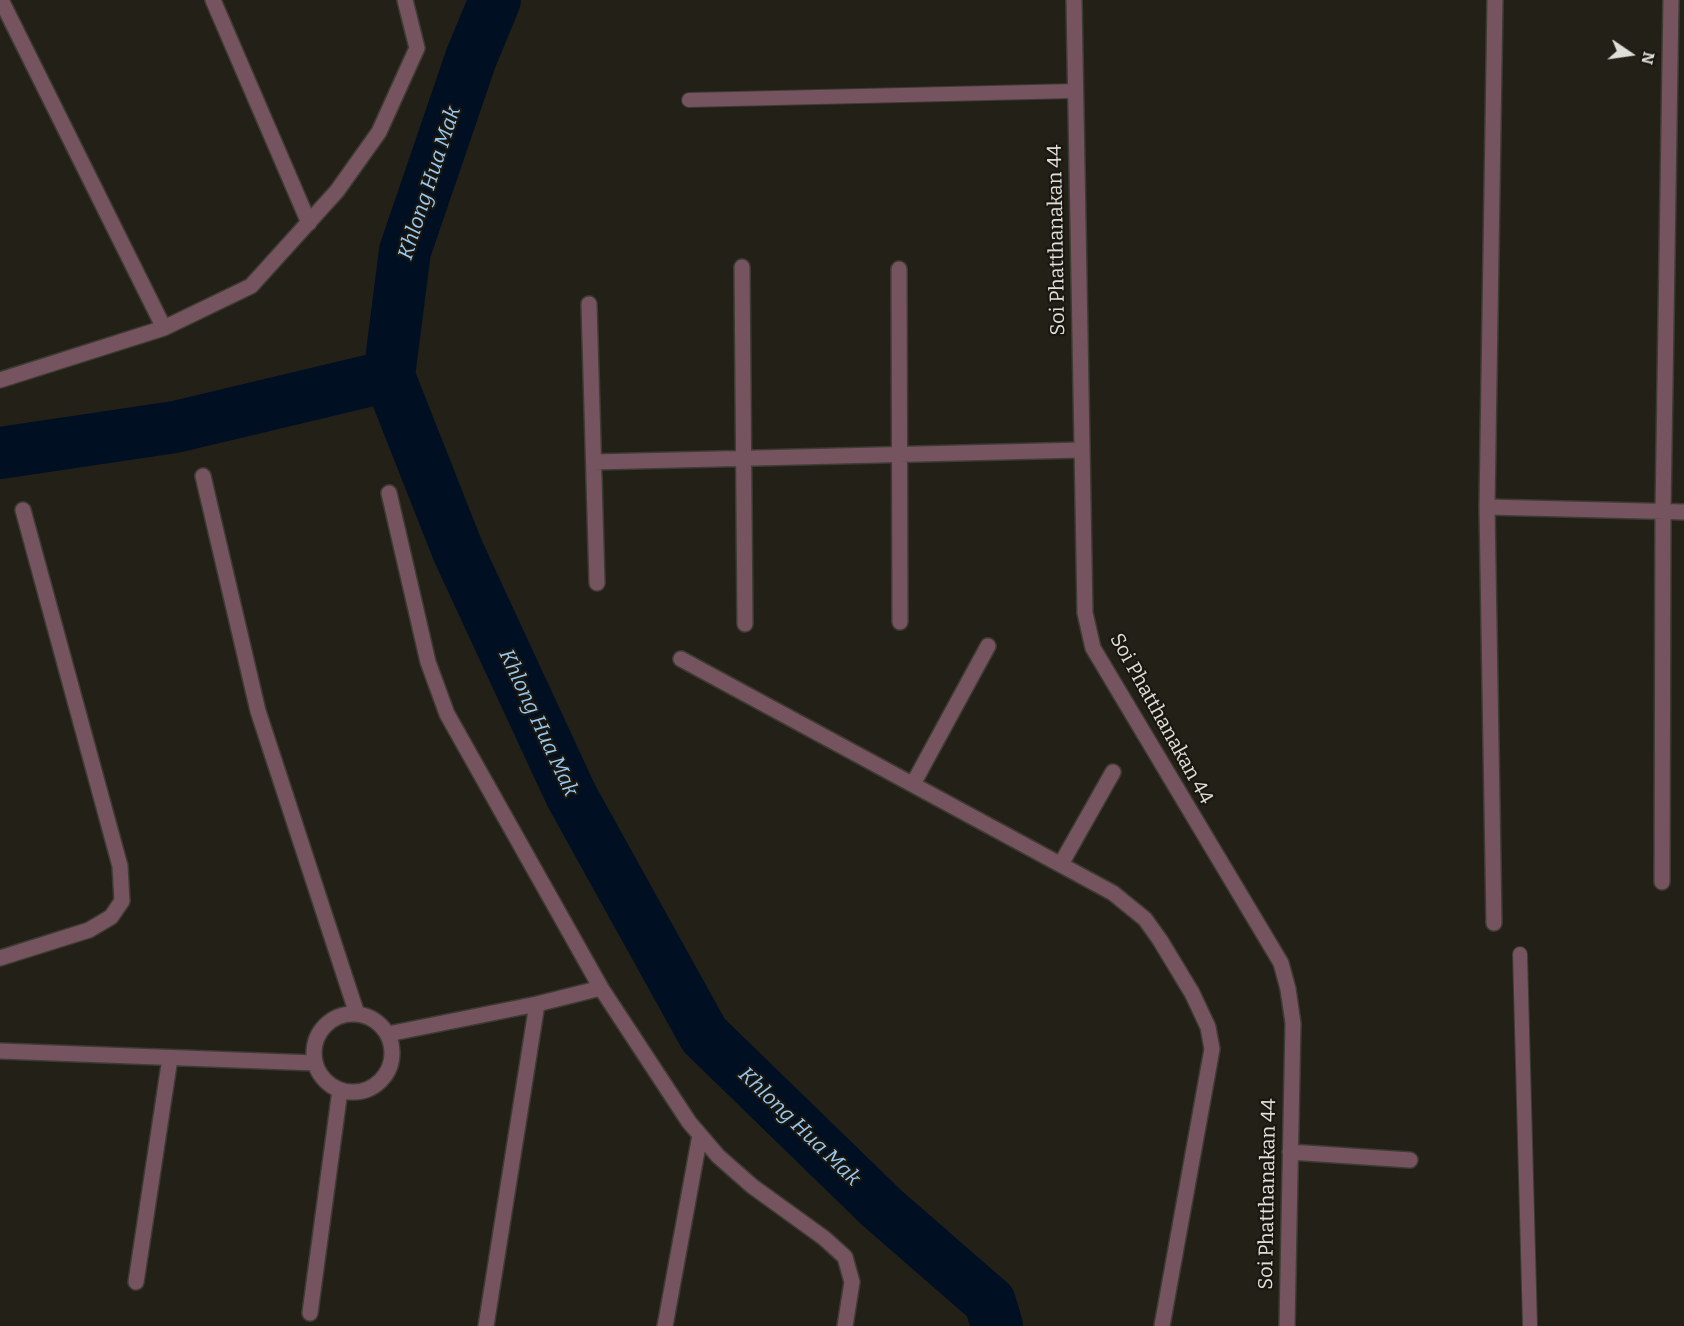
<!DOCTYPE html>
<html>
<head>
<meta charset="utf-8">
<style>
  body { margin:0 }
  #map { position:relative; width:1684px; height:1326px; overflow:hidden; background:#232018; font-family:Bitter,serif }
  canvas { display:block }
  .north { position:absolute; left:1600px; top:24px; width:60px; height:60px; -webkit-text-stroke:4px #19170f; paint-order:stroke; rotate:103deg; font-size:16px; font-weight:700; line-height:24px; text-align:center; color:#e0ded9 }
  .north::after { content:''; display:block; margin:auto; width:21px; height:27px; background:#e0ded9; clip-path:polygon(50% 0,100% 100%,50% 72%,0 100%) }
</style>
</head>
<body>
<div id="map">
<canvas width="1684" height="1326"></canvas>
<div class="north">N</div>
</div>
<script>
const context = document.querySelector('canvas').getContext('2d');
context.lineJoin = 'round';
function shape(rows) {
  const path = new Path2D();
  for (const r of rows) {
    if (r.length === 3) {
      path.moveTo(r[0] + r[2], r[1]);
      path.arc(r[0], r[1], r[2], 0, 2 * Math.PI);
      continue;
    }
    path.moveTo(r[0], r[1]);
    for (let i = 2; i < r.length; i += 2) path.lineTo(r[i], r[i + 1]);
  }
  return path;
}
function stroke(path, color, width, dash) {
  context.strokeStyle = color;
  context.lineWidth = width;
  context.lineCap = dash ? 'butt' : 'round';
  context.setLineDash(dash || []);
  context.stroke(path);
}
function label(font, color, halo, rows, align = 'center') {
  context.font = font + ' Bitter,serif';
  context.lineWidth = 4.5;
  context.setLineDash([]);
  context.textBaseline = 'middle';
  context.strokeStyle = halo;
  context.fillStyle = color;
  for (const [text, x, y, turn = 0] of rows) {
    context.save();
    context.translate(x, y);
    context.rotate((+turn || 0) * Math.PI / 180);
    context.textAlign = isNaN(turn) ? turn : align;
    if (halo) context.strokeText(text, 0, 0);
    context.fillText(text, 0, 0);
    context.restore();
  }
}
const river = shape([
  [495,0,471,58,405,251,389,376,458,551,571,795,704,1035,882,1208,990,1302,997,1326],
  [0,453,175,427,389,376]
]);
const lane = shape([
  [689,100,1076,91],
  [1520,954,1530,1326]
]);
const street = shape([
  [1,0,164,328],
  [213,0,309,223],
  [1074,0,1085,613,1093,648,1281,963,1288,989,1293,1023,1287,1326],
  [742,267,745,624],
  [899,269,900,622],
  [589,304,597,583],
  [0,380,164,328,251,286,337,191,379,132,417,48,405,0],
  [594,462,1082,450],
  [203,476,258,711,357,1014],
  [389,493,428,662,447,714,601,988,689,1122,718,1156,752,1186,824,1238,845,1257,852,1282,845,1326],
  [1487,507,1684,512],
  [681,659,1113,893,1145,919,1160,940,1192,993,1208,1027,1212,1049,1162,1326],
  [913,784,988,646],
  [1061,864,1113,772],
  [1662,882,1663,512,1671,0],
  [1494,923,1487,507,1495,0],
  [0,958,89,930,111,917,122,901,120,866,23,510],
  [353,1053,39],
  [388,1034,537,1004,601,988],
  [0,1051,315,1063],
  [1290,1152,1410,1160],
  [136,1282,170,1058],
  [310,1313,340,1090],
  [486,1326,537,1004],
  [665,1326,700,1135]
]);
const streetNames = [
  ["Soi Phatthanakan 44",1057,240,-91],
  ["Soi Phatthanakan 44",1161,719,61],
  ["Soi Phatthanakan 44",1268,1194,-89]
];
const waterNames = [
  ["Khlong Hua Mak",430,183,-72],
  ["Khlong Hua Mak",538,723,65],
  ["Khlong Hua Mak",799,1127,44]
];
stroke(river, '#001022', 52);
stroke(lane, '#3d3b33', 16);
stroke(street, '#3d3b33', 18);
stroke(lane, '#75535f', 14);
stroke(street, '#75535f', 15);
label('20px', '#e0ded9', '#19170f', streetNames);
label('italic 21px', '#98c9f3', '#19170f', waterNames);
</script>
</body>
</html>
